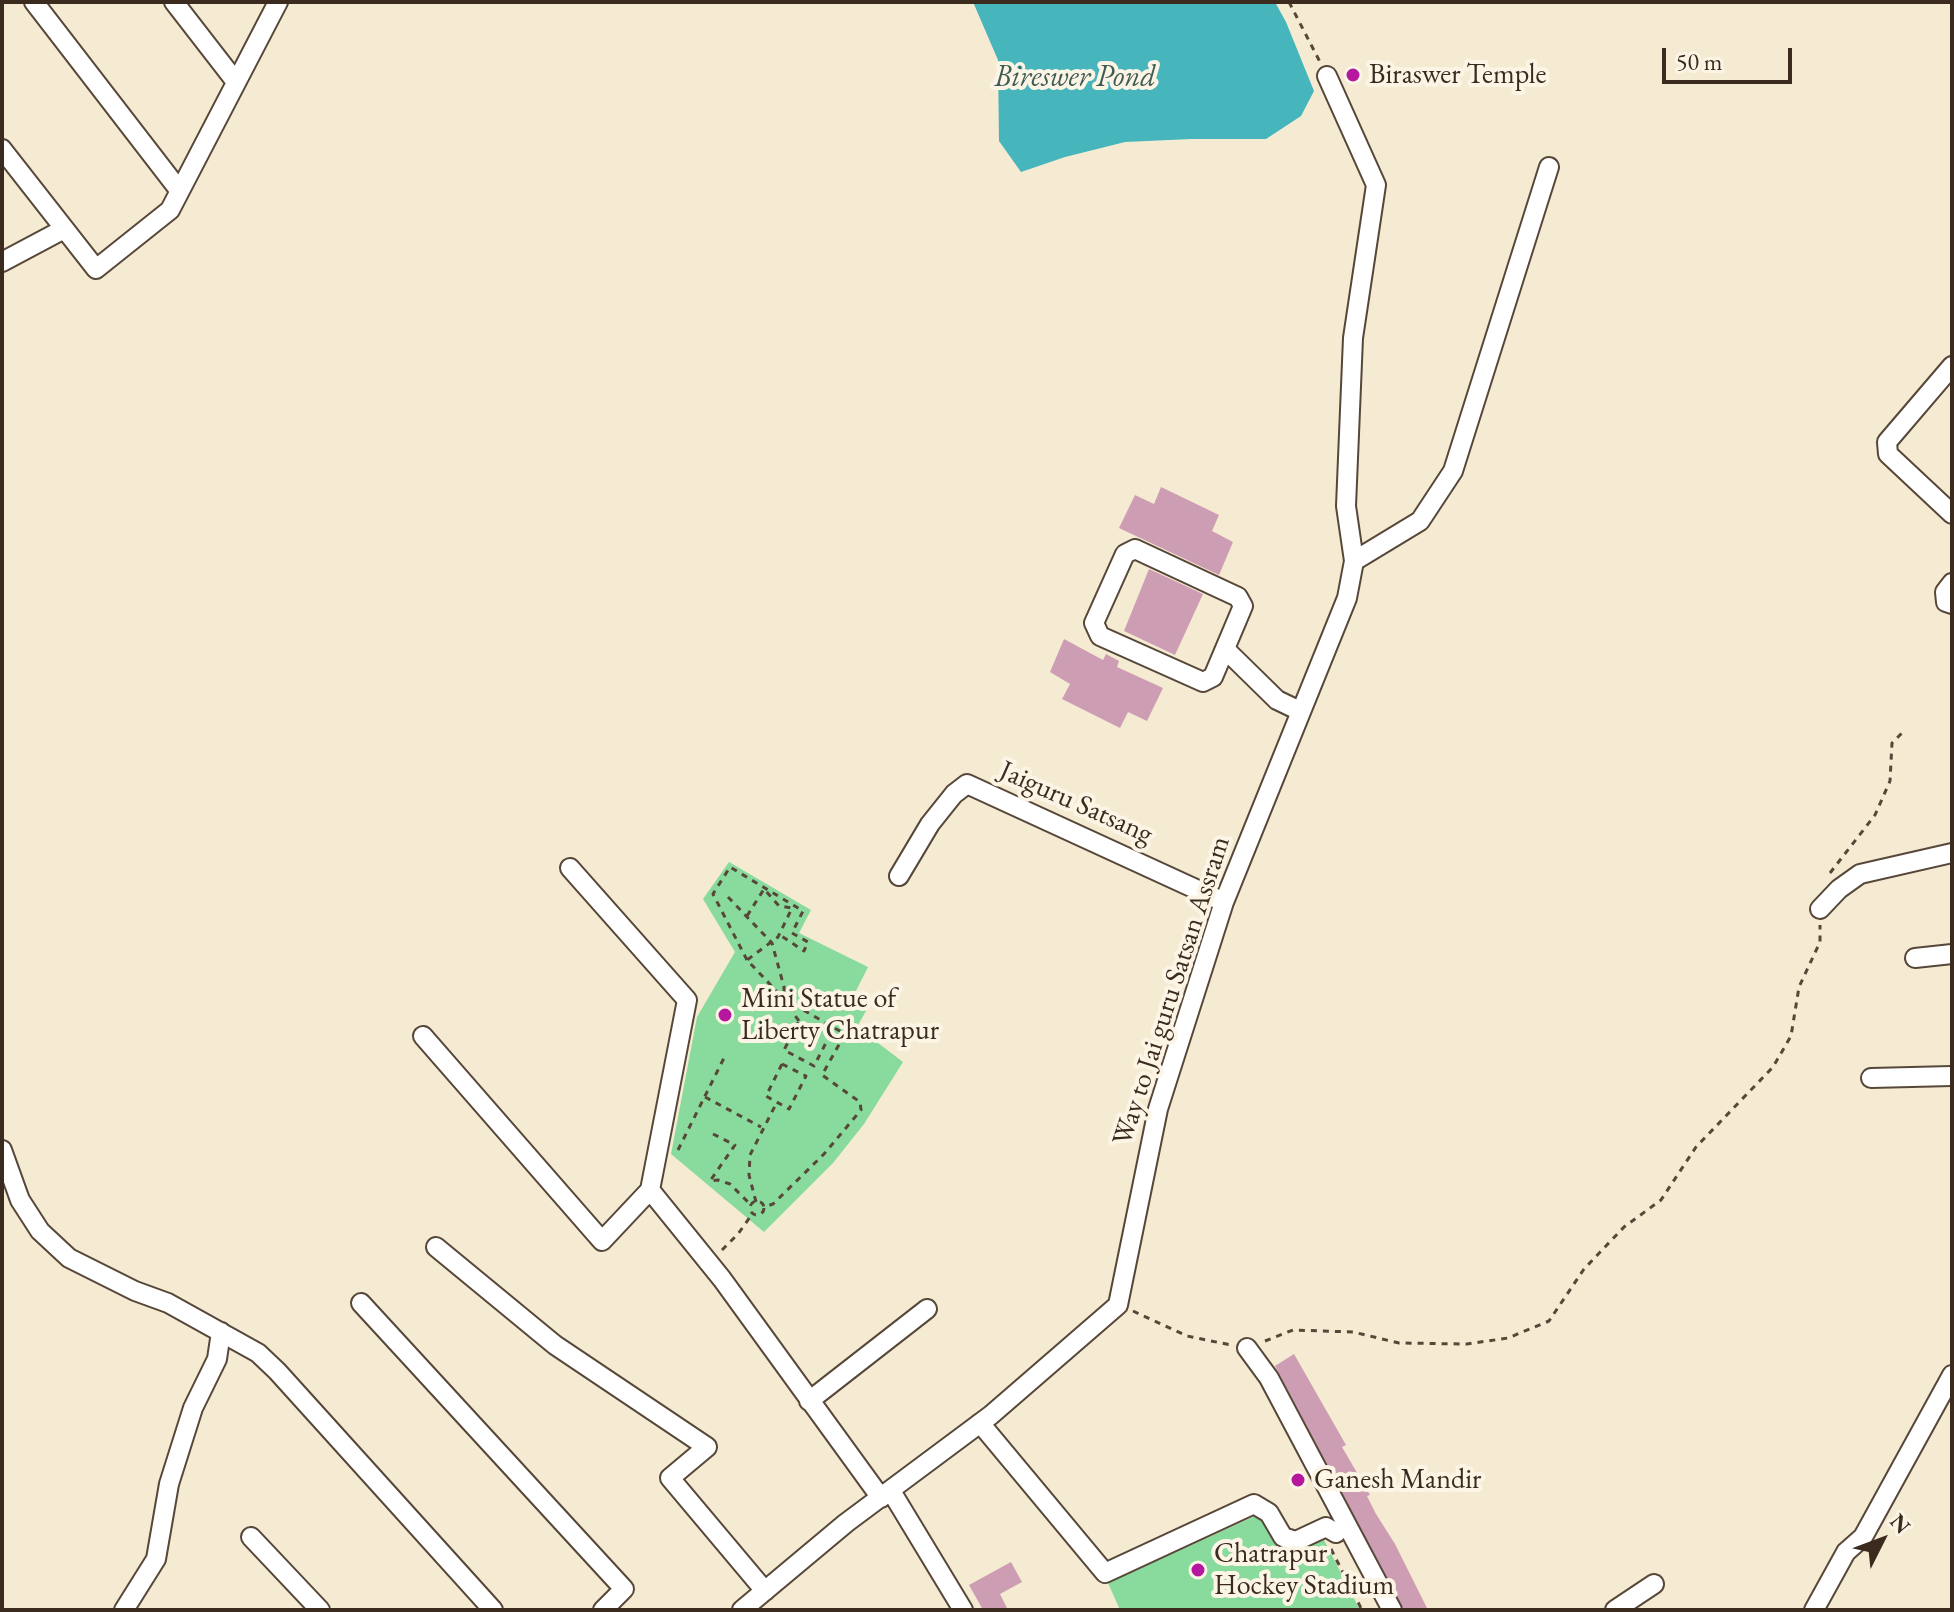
<!DOCTYPE html>
<html>
<head>
<meta charset="utf-8">
<style>
  body { margin:0 }
  #map { position:relative; width:1954px; height:1612px; overflow:hidden; background:#f5ead2; font-family:"EB Garamond",serif }
  canvas { display:block }
  .frame { position:absolute; inset:0; border:4px solid #3b2a1e; pointer-events:none }
  .north { position:absolute; left:1842px; top:1500px; width:80px; height:80px; -webkit-text-stroke:6px #fcf5e5; paint-order:stroke; rotate:48deg; font-size:22px; font-weight:700; line-height:32px; text-align:center; color:#3b2a1e }
  .north::after { content:''; display:block; margin:auto; width:28px; height:36px; background:#3b2a1e; clip-path:polygon(50% 0,100% 100%,50% 72%,0 100%) }
  .scale { position:absolute; left:1662px; top:48px; width:130px; height:36px; box-sizing:border-box; border:4px solid #3b2a1e; border-top:0; padding-left:10px; font-size:24px; line-height:28px; white-space:nowrap; color:#3b2a1e; -webkit-text-stroke:6px #fcf5e5; paint-order:stroke }
</style>
</head>
<body>
<div id="map">
<canvas width="1954" height="1612"></canvas>
<div class="frame"></div>
<div class="north">N</div>
<div class="scale">50 m</div>
</div>
<script>
const context = document.querySelector('canvas').getContext('2d');
context.lineJoin = 'round';
function paint(path, color) {
  context.fillStyle = color;
  context.fill(path, 'evenodd');
}
function shape(rows) {
  const path = new Path2D();
  for (const r of rows) {
    if (r.length === 3) {
      path.moveTo(r[0] + r[2], r[1]);
      path.arc(r[0], r[1], r[2], 0, 2 * Math.PI);
      continue;
    }
    path.moveTo(r[0], r[1]);
    for (let i = 2; i < r.length; i += 2) path.lineTo(r[i], r[i + 1]);
  }
  return path;
}
function stroke(path, color, width, dash) {
  context.strokeStyle = color;
  context.lineWidth = width;
  context.lineCap = dash ? 'butt' : 'round';
  context.setLineDash(dash || []);
  context.stroke(path);
}
function label(font, color, halo, rows, align = 'center') {
  context.font = font + ' "EB Garamond",serif';
  context.lineWidth = 8;
  context.setLineDash([]);
  context.textBaseline = 'middle';
  context.strokeStyle = halo;
  context.fillStyle = color;
  for (const [text, x, y, turn = 0] of rows) {
    context.save();
    context.translate(x, y);
    context.rotate((+turn || 0) * Math.PI / 180);
    context.textAlign = isNaN(turn) ? turn : align;
    if (halo) context.strokeText(text, 0, 0);
    context.fillText(text, 0, 0);
    context.restore();
  }
}
const green = shape([
  [729,862,811,910,799,933,868,967,855,993,871,1002,857,1027,903,1062,864,1124,833,1163,764,1232,671,1154,697,1017,735,952,703,899],
  [1264,1512,1285,1557,1323,1538,1360,1610,1120,1610,1108,1583]
]);
const water = shape([
  [973,2,1275,2,1286,22,1314,91,1301,116,1266,139,1191,139,1125,142,1065,157,1021,172,999,141,998,60]
]);
const building = shape([
  [1161,487,1219,515,1212,531,1233,542,1219,575,1119,528,1135,495,1154,504],
  [1149,569,1203,594,1175,655,1124,631],
  [1064,639,1103,660,1106,654,1119,661,1117,667,1163,688,1147,721,1128,712,1120,728,1062,699,1070,684,1050,672],
  [1294,1354,1346,1445,1342,1447,1370,1495,1367,1496,1376,1514,1395,1544,1428,1610,1404,1610,1275,1366],
  [1011,1562,1022,1582,1000,1594,1008,1610,983,1610,969,1585]
]);
const path = shape([
  [1289,2,1320,62],
  [1830,873,1875,815,1890,781,1892,743,1903,732],
  [728,897,772,943,784,987,784,999,845,1034,822,1075,860,1102,861,1110,824,1154,773,1204,764,1207],
  [747,916,764,889,779,906,792,908,778,937,747,960,784,999],
  [747,960,713,894,730,867,803,911,792,933,808,942,804,951,780,935],
  [794,1005,793,1013,799,1021,829,1037,814,1066,784,1050,799,1021],
  [782,1064,806,1076,789,1109,766,1096,782,1064],
  [705,1097,761,1127],
  [713,1134,735,1145,710,1181,718,1180,730,1184,751,1205],
  [678,1150,726,1054],
  [757,1208,7],
  [756,1202,749,1175,750,1155,777,1102],
  [722,1250,738,1234,753,1213],
  [1133,1311,1187,1336,1231,1345],
  [1265,1341,1293,1330,1353,1332,1399,1343,1467,1344,1508,1338,1549,1321,1584,1269,1624,1227,1661,1200,1696,1147,1773,1067,1791,1036,1799,987,1820,942,1820,925],
  [1331,1549,1362,1610]
]);
const minor = shape([
  [34,2,179,190],
  [174,2,236,82],
  [2,149,96,269,170,210,278,2],
  [2,262,64,229],
  [1952,366,1887,442,1888,454,1952,514],
  [1135,549,1238,597,1243,606,1213,677,1203,682,1100,636,1094,623,1125,554,1135,549],
  [1354,561,1420,521,1453,471,1549,167],
  [1952,583,1945,592,1946,602,1952,604],
  [1225,649,1277,700,1300,711],
  [570,868,687,1000,650,1190,722,1279,881,1498],
  [899,876,930,824,954,794,967,784,1224,902],
  [1820,909,1839,889,1860,874,1952,853],
  [1915,958,1952,954],
  [423,1036,602,1241,650,1190],
  [1871,1078,1952,1076],
  [2,1150,20,1200,40,1231,69,1258,135,1291,168,1303,258,1353,277,1371,493,1610],
  [436,1247,555,1345,707,1447,670,1478,765,1591],
  [361,1303,624,1589,603,1610],
  [1247,1348,1269,1378,1392,1610],
  [809,1401,927,1309],
  [980,1423,1105,1573,1254,1504,1269,1513,1283,1537,1296,1541,1326,1527,1336,1533],
  [891,1491,963,1610],
  [251,1537,320,1610],
  [124,1610,156,1559,169,1484,193,1408,217,1359,221,1332],
  [742,1610,846,1523,991,1415,1118,1305,1158,1109,1224,902,1347,598,1354,561,1346,506,1353,338,1376,185,1327,76],
  [1615,1610,1654,1584],
  [1814,1610,1846,1552,1863,1537,1952,1375]
]);
const markers = [
  [1353,75,8,"#b5179e"],
  [725,1015,8,"#b5179e"],
  [1298,1480,8,"#b5179e"],
  [1198,1570,8,"#b5179e"]
];
const poiNames = [
  ["Biraswer Temple",1369,75],
  ["Mini Statue of",741,999],
  ["Liberty Chatrapur",741,1031],
  ["Ganesh Mandir",1314,1480],
  ["Chatrapur",1214,1554],
  ["Hockey Stadium",1214,1586]
];
const streetNames = [
  ["Jaiguru Satsang",1076,803,24],
  ["Way to Jai guru Satsan Assram",1172,991,-72]
];
const waterNames = [
  ["Bireswer Pond",1075,78]
];
paint(green, '#88db9c');
paint(water, '#46b5bc');
paint(building, '#cd9eb3');
stroke(minor, '#574739', 22);
stroke(path, '#574739', 3, [6, 6]);
stroke(minor, '#fff', 18);
for (const [x, y, r, color] of markers) {
  const dot = new Path2D();
  dot.arc(x, y, r, 0, 2 * Math.PI);
  context.fillStyle = color;
  context.fill(dot);
  stroke(dot, '#fcf5e5', 3);
}
label('28px', '#3b2a1e', '#fcf5e5', poiNames, 'left');
label('28px', '#3b2a1e', '#fcf5e5', streetNames);
label('italic 30px', '#3f5b55', '#fcf5e5', waterNames);
</script>
</body>
</html>
